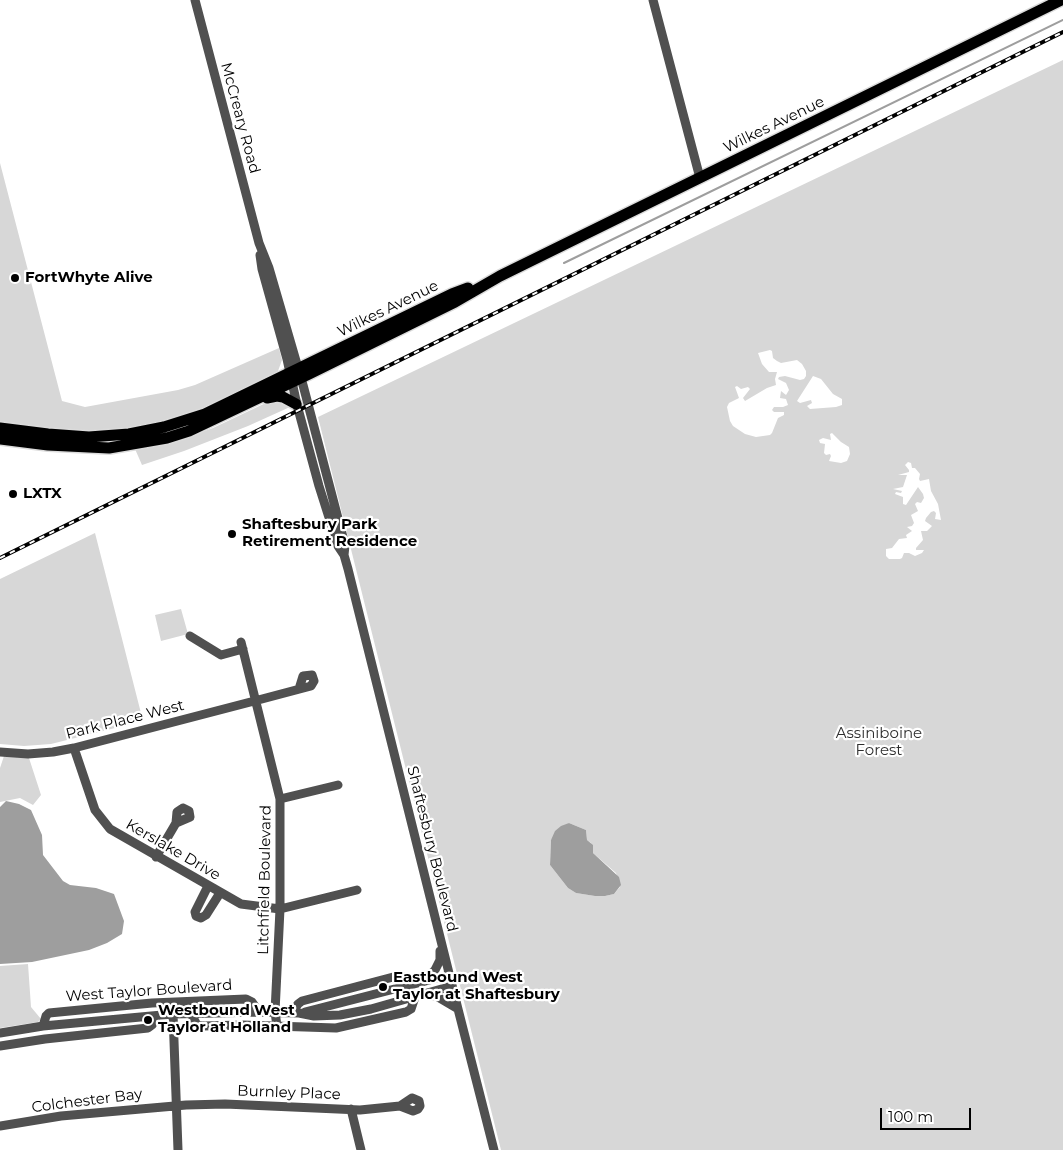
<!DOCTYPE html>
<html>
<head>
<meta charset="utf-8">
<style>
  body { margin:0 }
  #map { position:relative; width:1063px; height:1150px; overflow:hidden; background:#fff; font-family:Montserrat,sans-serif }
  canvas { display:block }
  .scale { position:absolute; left:880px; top:1108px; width:91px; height:22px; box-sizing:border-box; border:2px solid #000; border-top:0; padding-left:6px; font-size:15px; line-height:18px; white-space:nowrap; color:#000; -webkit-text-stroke:4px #fff; paint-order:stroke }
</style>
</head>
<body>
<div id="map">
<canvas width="1063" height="1150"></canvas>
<div class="scale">100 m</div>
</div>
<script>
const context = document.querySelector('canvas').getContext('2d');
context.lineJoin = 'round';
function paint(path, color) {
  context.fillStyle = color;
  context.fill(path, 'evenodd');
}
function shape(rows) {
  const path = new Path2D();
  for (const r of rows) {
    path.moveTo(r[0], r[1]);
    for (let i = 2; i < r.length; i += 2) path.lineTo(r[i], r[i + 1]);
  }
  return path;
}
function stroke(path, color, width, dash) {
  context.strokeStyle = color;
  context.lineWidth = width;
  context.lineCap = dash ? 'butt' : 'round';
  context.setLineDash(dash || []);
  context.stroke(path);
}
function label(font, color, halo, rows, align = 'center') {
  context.font = font + ' Montserrat,sans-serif';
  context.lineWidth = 4.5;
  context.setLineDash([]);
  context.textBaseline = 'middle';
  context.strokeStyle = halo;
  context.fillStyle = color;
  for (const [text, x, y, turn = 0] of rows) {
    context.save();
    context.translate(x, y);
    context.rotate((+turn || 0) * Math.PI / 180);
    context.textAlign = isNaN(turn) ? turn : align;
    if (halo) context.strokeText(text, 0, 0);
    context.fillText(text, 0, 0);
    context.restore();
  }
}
const green = shape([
  [1063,60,1063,1150,501,1150,318,417],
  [770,350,772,351,773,358,777,361,781,363,797,360,802,364,806,371,806,376,804,379,800,380,785,376,779,377,778,379,786,383,789,390,786,395,781,391,780,398,786,399,788,405,783,407,774,407,772,410,774,412,784,412,784,415,778,418,772,433,770,435,756,437,745,434,733,426,730,421,727,407,729,403,739,398,735,387,737,386,741,389,748,387,750,389,743,398,745,401,767,388,776,385,775,379,777,372,769,372,762,364,758,353],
  [813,376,821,379,833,394,842,399,842,405,836,407,810,409,807,406,812,403,811,400,800,403,797,401],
  [832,433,841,442,849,447,850,454,847,461,841,463,829,461,831,456,830,454,826,455,824,453,825,444,820,443,819,440,823,438,831,440,830,434],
  [908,462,911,463,912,468,915,468,920,474,919,479,920,481,929,479,931,491,938,504,941,520,935,519,936,513,934,511,931,512,926,518,925,521,932,526,927,531,921,531,923,540,916,548,916,550,924,550,922,553,915,556,909,553,904,553,902,558,900,559,889,559,886,556,886,549,892,548,899,539,907,538,906,535,912,531,907,527,912,526,914,523,911,515,918,511,915,504,917,502,921,503,924,498,923,494,918,487,906,505,903,504,903,497,895,494,896,492,901,493,902,491,893,489,903,487,907,475,898,475,909,472,909,470,905,465],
  [569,823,586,830,587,840,591,843,593,853,616,873,620,887,614,894,605,896,595,896,576,893,568,888,550,865,551,840],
  [0,163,62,401,85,407,178,390,195,385,279,348,282,360,278,371,272,376,208,407,172,420,145,426,106,431,75,431,0,422],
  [272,400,279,400,290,407,248,426,184,451,142,465,135,449,157,446,184,438,213,428],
  [95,533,143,721,51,744,24,746,0,744,0,579],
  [181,609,188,634,161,641,155,615],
  [4,756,29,758,41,795,33,805,20,798,0,802,0,768],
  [28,964,31,1007,41,1019,38,1022,0,1028,0,966]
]);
const water = shape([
  [6,801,19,804,31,810,42,835,43,855,63,881,70,885,96,888,114,894,124,921,122,934,107,943,89,950,32,962,0,964,0,807],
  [569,823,586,830,587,840,593,845,593,853,619,877,621,885,614,894,605,896,595,896,576,893,568,888,550,865,551,840,555,831,561,826]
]);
const stream = shape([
  [564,263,1063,20]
]);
const minor = shape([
  [195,0,259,243,269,268,303,385,345,545,344,555,348,569,458,1009,494,1150],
  [653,0,700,178],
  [260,255,262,269,287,359,297,405,319,486,338,546,344,555],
  [190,636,221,655,243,649],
  [241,642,280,799,280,909,275,1012,277,1026],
  [74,748,95,810,110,829,241,904,280,909,357,890],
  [0,752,28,754,53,752,74,748,262,699,311,686,314,681,312,675,303,676,299,689],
  [280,799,338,785],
  [183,808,189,811,190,817,176,823,177,812,183,808],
  [156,857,176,823],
  [208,886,195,912,196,916,201,918,206,915,220,893],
  [425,979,435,970,440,960,440,951],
  [427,995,436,996,458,1009],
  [305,1012,449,975],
  [292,1013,298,1004,302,1001,397,976,402,976,411,984],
  [173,1014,178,1150],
  [191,1014,197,1025,203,1026,242,1025,336,1028,406,1012,411,1009,415,997],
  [43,1026,46,1016,49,1013,152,1003,246,999,252,1002,259,1012],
  [0,1033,43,1026,173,1014,259,1012,299,1013,314,1016,340,1015,371,1009,452,986],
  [0,1046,45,1039,148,1028,152,1025,157,1016],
  [412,1098,419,1101,420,1106,418,1109,413,1111,400,1106,412,1098],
  [351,1109,361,1150],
  [0,1126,61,1116,186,1105,225,1104,360,1110,400,1106]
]);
const major = shape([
  [267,398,277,396,283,397,296,404],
  [0,428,48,434,89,437,129,434,164,427,205,414,452,294,468,288],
  [0,439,48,445,109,448,167,438,189,431,309,374,455,302,500,276,1061,0]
]);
const rail = shape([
  [0,558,1063,32]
]);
const markers = [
  [15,278,5,"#000"],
  [13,494,5,"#000"],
  [232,534,5,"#000"],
  [383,987,5,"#000"],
  [148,1020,5,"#000"]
];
const streetNames = [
  ["McCreary Road",240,118,75],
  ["Wilkes Avenue",774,125,-26],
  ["Wilkes Avenue",388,309,-26],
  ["Park Place West",125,720,-14],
  ["Shaftesbury Boulevard",432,849,76],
  ["Kerslake Drive",173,850,30],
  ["Litchfield Boulevard",265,880,-89],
  ["West Taylor Boulevard",149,991,-4],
  ["Burnley Place",289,1093,2],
  ["Colchester Bay",87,1101,-7]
];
const poiNames = [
  ["FortWhyte Alive",25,278],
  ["LXTX",23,494],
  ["Shaftesbury Park",242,525],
  ["Retirement Residence",242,542],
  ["Eastbound West",393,978],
  ["Taylor at Shaftesbury",393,995],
  ["Westbound West",158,1011],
  ["Taylor at Holland",158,1028]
];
const parkNames = [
  ["Assiniboine",879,734],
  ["Forest",879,751]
];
paint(green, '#d7d7d7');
paint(water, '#9e9e9e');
stroke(stream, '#9e9e9e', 2);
stroke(major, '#dbdbdb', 14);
stroke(minor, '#505050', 9);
stroke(major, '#000', 11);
stroke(rail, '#000', 4);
stroke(rail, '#fff', 2, [5.5]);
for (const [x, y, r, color] of markers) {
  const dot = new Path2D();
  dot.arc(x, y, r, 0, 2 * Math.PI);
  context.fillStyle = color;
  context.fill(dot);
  stroke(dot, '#fff', 2);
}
label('15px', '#000', '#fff', streetNames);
label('bold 15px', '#000', '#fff', poiNames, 'left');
label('15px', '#2e2e2e', '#fff', parkNames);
</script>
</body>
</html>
